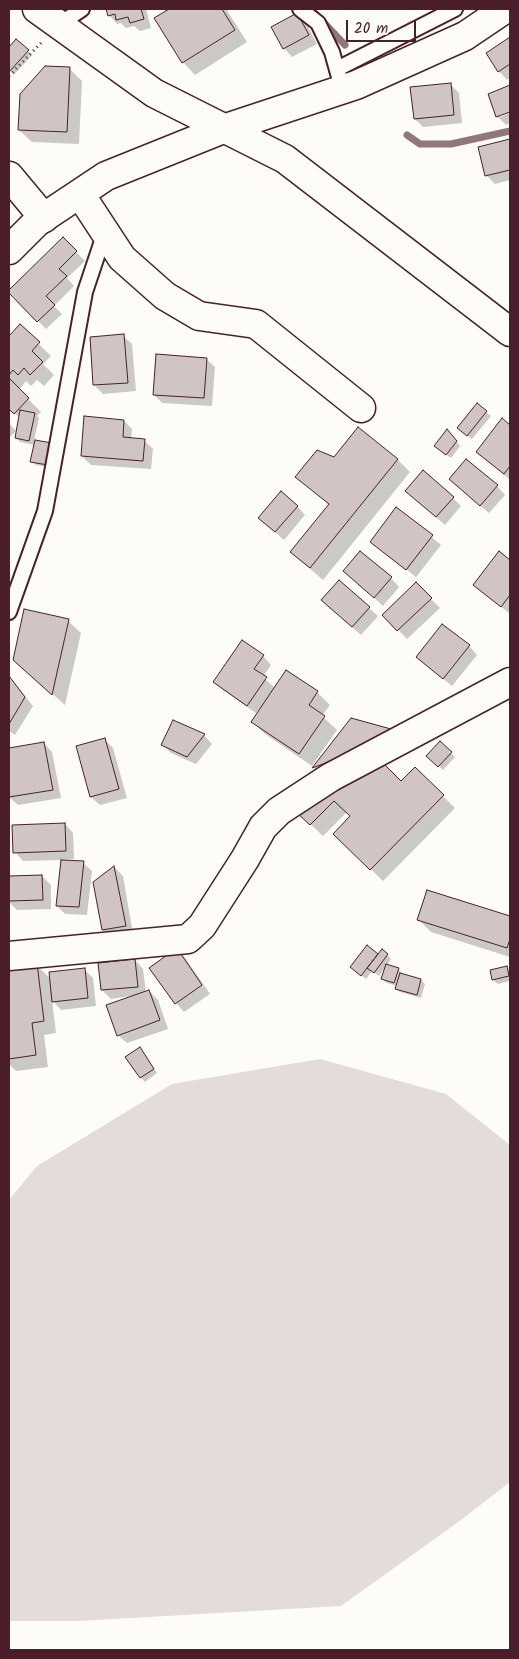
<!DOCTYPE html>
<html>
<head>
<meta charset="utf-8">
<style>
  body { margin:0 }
  #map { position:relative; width:519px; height:1659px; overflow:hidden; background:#fdfcf7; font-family:Kalam,sans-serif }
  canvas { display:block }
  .frame { position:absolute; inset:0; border:10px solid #4a1f2b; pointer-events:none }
  .scale { position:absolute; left:346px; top:20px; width:70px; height:22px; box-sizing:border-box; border:2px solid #4a1f2b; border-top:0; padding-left:6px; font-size:15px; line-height:18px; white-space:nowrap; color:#4a1f2b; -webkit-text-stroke:4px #fdfcf7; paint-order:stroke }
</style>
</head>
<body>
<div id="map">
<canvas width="519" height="1659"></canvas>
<div class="frame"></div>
<div class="scale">20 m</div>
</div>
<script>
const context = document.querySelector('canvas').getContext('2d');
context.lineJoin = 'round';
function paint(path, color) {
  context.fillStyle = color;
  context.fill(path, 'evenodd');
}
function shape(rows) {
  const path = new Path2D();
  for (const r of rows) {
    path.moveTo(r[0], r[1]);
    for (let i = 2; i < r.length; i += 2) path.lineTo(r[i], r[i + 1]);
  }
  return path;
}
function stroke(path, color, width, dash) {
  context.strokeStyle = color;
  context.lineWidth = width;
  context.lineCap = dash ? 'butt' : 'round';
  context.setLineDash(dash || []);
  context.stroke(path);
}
const green = shape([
  [320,1059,446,1094,510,1145,510,1482,461,1520,341,1606,78,1621,9,1621,9,1200,37,1166,172,1084]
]);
const shadow = shape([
  [107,9,146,9,151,28,140,31,134,26,126,28,121,23,117,24,109,15],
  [171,9,226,9,247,42,195,75,183,62,156,18],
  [297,15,306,23,317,44,292,57,284,48],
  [510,39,510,78,507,80,499,71,487,53],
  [16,40,32,55,14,75,9,70,9,49],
  [69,68,82,81,79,144,32,142,19,130],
  [450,84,459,93,462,123,423,127,415,119],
  [510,86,510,110,500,114,500,117,510,113,510,123,506,125,497,116,489,95],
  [510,141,510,180,495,184,486,175,479,148],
  [63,239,85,261,67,278,74,286,54,306,62,314,46,329,9,291],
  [20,326,51,356,43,364,54,375,44,386,37,380,31,386,26,381,19,390,41,412,37,416,39,418,34,441,51,444,52,468,36,465,32,461,35,445,20,442,16,438,20,418,9,408,9,337],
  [123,336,132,344,136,391,103,394,94,385,91,338],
  [206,359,215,367,212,406,162,403,154,395],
  [477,405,491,416,472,439,463,432],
  [503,420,510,426,510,480,477,452],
  [124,421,132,429,131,439,144,440,153,449,151,469,91,465,82,456],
  [9,423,16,431,9,438],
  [358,428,398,460,410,472,323,580,291,552,329,505,297,477,334,459],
  [451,434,460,446,451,458,440,450],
  [497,486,505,495,489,513,459,487],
  [453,498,461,506,445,525,415,499],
  [297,506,305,515,284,540,268,526],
  [397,508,441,545,416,577,372,542],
  [500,553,510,561,510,614,475,585],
  [391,578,399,587,383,606,353,579],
  [416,584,440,608,407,639,384,615],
  [322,600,369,608,378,616,361,635],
  [68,621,81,633,65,705,14,660],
  [469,646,477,655,452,686,417,657],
  [263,656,271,665,263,677,275,688,286,672,317,692,330,705,322,716,337,730,312,766,265,734,253,722,261,710,259,709,256,713,223,690,214,681],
  [9,677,33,706,15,735,9,731],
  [351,719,399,739,322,776,314,768],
  [173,721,204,735,212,744,196,764,171,753,163,745],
  [105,740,113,748,127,798,100,805,91,797],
  [440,742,455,757,443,770,428,755],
  [44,743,52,752,61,798,18,805,9,797,9,749],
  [385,766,401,782,415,769,455,808,383,881,335,834,352,816,347,812,323,836,298,812],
  [65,824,73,833,74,859,63,860,63,861,83,863,92,871,87,915,65,914,57,906,63,860,23,861,15,852],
  [114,867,123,876,133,934,111,938,103,930,94,883],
  [42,876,51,885,51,909,17,910,9,902,9,877],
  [427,891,510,918,510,957,431,932,418,919],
  [367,947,378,955,382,951,387,955,391,959,387,965,398,969,402,974,421,980,425,984,421,998,400,992,396,988,397,986,387,983,382,979,386,966,379,976,372,971,366,979,356,971],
  [177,950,185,958,210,994,184,1012,176,1003],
  [135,960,143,969,146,993,149,991,158,1000,168,1029,127,1043,118,1035,131,996,111,999,102,990,100,964],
  [36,965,51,979,84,969,93,978,96,1006,61,1010,52,1000,56,1033,44,1035,48,1067,16,1071,9,1064,9,968],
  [506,968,510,971,510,981,498,984,493,980,492,971],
  [140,1049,157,1073,145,1082,141,1078]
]);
const stream = shape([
  [311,9,345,45],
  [407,135,420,144,451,144,510,131]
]);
const building = shape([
  [106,9,141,9,144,19,130,23,128,17,116,20,115,14,108,16,106,9],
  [169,9,222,9,235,30,182,63,154,18,169,9],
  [297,13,309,35,283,49,271,27,297,13],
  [510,37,510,64,498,72,486,53,510,37],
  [16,39,29,50,9,72,9,47,16,39],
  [45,66,70,67,67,132,18,130,20,94,45,66],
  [451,83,454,115,414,119,410,87,451,83],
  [510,85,510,112,496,117,488,94,510,85],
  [510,139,510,170,485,176,478,147,510,139],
  [63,237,77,251,59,269,67,276,46,296,55,305,37,322,9,293,9,290,63,237],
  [20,324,40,342,32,351,43,362,30,375,24,368,18,375,13,370,9,375,9,336,20,324],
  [124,334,128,383,93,385,90,337,124,334],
  [156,354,207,358,204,398,153,395,156,354],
  [9,378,29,398,14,414,9,409,9,378],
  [477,403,487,411,467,436,457,428,477,403],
  [20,410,35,413,29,441,15,438,20,410],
  [84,416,124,420,123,437,145,439,143,461,81,456,84,416],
  [502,418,510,425,510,466,504,474,476,452,502,418],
  [358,427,398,459,310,568,290,552,329,504,295,477,317,450,334,457,358,427],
  [447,429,457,441,446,455,434,446,447,429],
  [35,440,52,443,48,465,30,462,35,440],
  [466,459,498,485,480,506,449,479,466,459],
  [423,470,454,497,436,517,405,491,423,470],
  [281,491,298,506,275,532,258,518,281,491],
  [396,507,433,535,406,570,370,542,396,507],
  [360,551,392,577,374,598,343,571,360,551],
  [499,551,510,560,510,595,501,607,473,585,499,551],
  [339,580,370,607,352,627,321,600,339,580],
  [416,582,432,598,397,631,382,615,416,582],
  [24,609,69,619,52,695,13,660,24,609],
  [442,624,470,645,443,679,416,657,442,624],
  [242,640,264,655,254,669,267,677,247,706,213,682,242,640],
  [286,670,318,691,309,705,325,716,299,754,251,722,286,670],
  [9,676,25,697,9,724,9,676],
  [351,718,391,729,388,740,312,768,351,718],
  [173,720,205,734,187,757,161,745,173,720],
  [105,738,119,789,90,797,76,746,105,738],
  [440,741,452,752,438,767,426,756,440,741],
  [44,742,53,790,9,797,9,748,44,742],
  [385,765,401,781,415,767,444,795,370,870,333,834,350,816,334,801,310,825,296,812,385,765],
  [65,823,66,851,13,853,12,825,65,823],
  [61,860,84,861,79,907,56,906,61,860],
  [114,866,126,926,102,930,93,882,114,866],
  [42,875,43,900,9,901,9,876,42,875],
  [427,890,510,916,510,939,507,948,417,920,427,890],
  [367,945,378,954,361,976,350,967,367,945],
  [177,948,202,985,175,1004,149,968,177,948],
  [382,949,388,954,374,973,367,968,382,949],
  [135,959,138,987,101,990,98,963,135,959],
  [37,963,44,1021,32,1023,36,1055,9,1059,9,967,37,963],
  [386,964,399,968,394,983,381,979,386,964],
  [507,966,509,976,492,980,490,970,507,966],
  [85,968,88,998,52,1002,49,972,85,968],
  [400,973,421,979,417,995,395,989,400,973],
  [149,990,160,1020,117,1036,106,1005,149,990],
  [140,1047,154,1069,140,1078,125,1057,140,1047]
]);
const path = shape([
  [9,76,42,42]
]);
const lane = shape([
  [300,9,318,23,332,52,339,77],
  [60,24,82,9],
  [337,69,455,9],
  [9,612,45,511,85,292,105,232]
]);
const street = shape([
  [9,176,44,218],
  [80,194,122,258,165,296,199,316,256,324,361,408],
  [9,956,188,939,202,926,245,859,263,827,279,811,331,777,510,682]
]);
const secondary = shape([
  [37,9,154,93,285,159,510,332],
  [9,250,37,222,106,176,223,129,356,85,465,36,505,9]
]);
paint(green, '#e3dcda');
paint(shadow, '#0003');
stroke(stream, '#91777b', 7);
paint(building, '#d0c5c4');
stroke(building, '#4a1f2b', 1);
stroke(lane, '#4a1f2b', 18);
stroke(street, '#4a1f2b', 31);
stroke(secondary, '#4a1f2b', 31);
stroke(path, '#4a1f2b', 3, [1, 4]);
stroke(lane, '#fdfcf7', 14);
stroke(street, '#fdfcf7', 28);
stroke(secondary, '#fdfcf7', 28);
</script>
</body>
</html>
